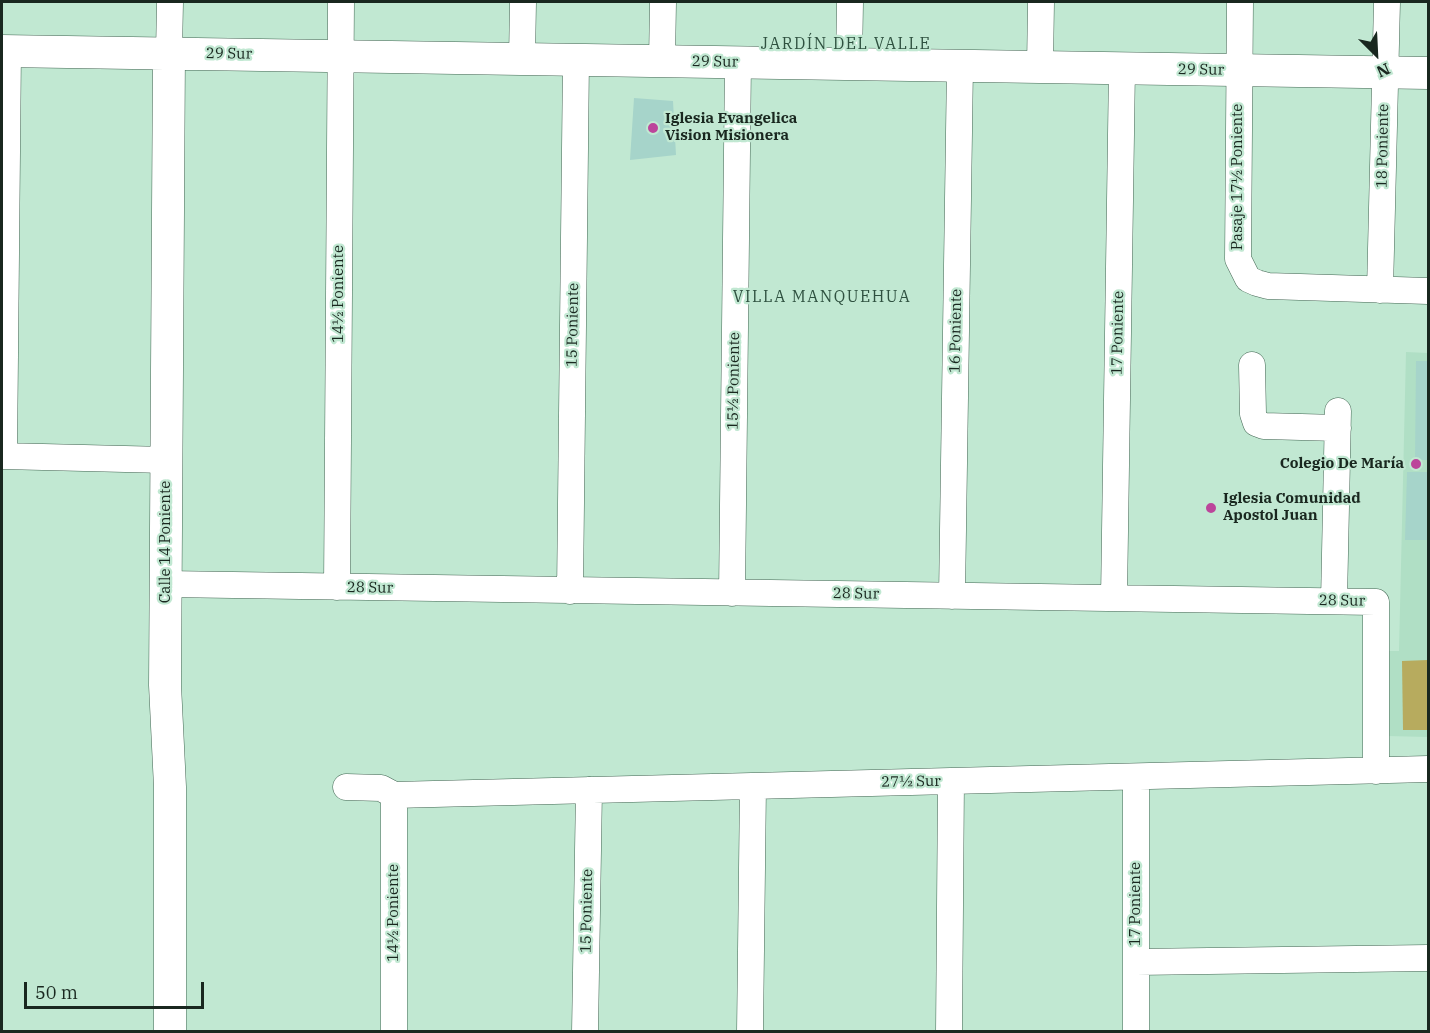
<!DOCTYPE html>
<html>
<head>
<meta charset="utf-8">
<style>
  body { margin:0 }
  #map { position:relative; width:1430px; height:1033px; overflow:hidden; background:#c1e8d2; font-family:"IBM Plex Serif",serif }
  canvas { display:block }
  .frame { position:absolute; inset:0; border:3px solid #19271f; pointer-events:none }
  .north { position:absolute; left:1346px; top:24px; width:60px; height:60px; -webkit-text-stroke:4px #c1e8d2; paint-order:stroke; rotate:156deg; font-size:16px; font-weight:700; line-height:24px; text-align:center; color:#19271f }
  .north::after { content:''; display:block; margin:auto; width:21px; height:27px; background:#19271f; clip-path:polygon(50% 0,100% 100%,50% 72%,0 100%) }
  .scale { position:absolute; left:24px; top:982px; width:180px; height:27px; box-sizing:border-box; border:3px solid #19271f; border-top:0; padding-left:8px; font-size:18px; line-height:21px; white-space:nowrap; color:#19271f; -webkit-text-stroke:4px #c1e8d2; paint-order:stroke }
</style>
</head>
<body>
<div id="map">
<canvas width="1430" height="1033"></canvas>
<div class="frame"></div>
<div class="north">N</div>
<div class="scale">50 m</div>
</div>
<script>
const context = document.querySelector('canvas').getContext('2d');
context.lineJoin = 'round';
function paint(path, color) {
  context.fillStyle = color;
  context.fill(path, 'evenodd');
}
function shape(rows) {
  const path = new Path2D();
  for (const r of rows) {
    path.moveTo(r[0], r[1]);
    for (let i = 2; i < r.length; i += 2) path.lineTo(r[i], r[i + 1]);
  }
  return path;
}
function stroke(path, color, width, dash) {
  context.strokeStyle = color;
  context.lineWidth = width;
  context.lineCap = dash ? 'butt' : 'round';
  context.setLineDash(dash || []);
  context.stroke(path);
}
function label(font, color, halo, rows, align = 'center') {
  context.font = font + ' "IBM Plex Serif",serif';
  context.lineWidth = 4.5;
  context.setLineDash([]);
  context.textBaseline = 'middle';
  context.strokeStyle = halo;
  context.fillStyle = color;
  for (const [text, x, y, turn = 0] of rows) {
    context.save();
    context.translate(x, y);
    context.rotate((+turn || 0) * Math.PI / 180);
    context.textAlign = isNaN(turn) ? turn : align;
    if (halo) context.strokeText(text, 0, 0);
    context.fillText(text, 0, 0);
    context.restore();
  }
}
const built = shape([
  [1406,352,1428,353,1428,737,1388,736,1388,651,1399,651]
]);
const water = shape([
  [1428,660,1428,730,1403,730,1402,661]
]);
const building = shape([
  [634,98,673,101,676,155,630,160],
  [1416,361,1428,361,1428,460,1415,460],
  [1407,472,1428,472,1428,540,1405,540]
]);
const minor = shape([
  [1240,2,1238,259,1248,279,1257,283,1268,286,1428,291],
  [169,53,170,2],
  [522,59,523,2],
  [662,61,663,2],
  [849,64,850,2],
  [1040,67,1041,2],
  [1380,290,1387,2],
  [1252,365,1253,414,1256,423,1264,426,1338,428],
  [2,456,166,460],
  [4,456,8,51],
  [166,584,1376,602,1376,771],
  [337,587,341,2],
  [570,591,576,60],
  [732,593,738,62],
  [952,596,960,66],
  [1114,598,1122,68],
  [1334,601,1338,411],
  [346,787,381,788,394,795],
  [394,795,1428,769],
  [1136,962,1428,958],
  [394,1032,394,795],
  [585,1032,589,790],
  [750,1032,753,786],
  [949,1032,951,781],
  [1136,1032,1136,777]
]);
const tertiary = shape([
  [2,51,1428,73],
  [169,53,165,685,170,787,170,1032]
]);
const markers = [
  [653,128,6,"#bc459b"],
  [1416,464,6,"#bc459b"],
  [1211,508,6,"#bc459b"]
];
const streetNames = [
  ["29 Sur",229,54,1],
  ["29 Sur",715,62,1],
  ["29 Sur",1201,70,1],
  ["18 Poniente",1383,146,-89],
  ["Pasaje 17½ Poniente",1238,177,-90],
  ["14½ Poniente",339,294,-90],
  ["15 Poniente",573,325,-89],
  ["16 Poniente",956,331,-89],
  ["17 Poniente",1118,333,-89],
  ["15½ Poniente",734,381,-89],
  ["Calle 14 Poniente",166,542,-90],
  ["28 Sur",370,588,1],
  ["28 Sur",856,594,1],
  ["28 Sur",1342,601,1],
  ["27½ Sur",911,782,-1],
  ["17 Poniente",1136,904,-90],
  ["15 Poniente",587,911,-89],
  ["14½ Poniente",394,913,-90]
];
const poiNames = [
  ["Iglesia Evangelica",665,119],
  ["Vision Misionera",665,136],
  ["Colegio De María",1404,464,"right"],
  ["Iglesia Comunidad",1223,499],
  ["Apostol Juan",1223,516]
];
const neighbourhoodNames = [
  ["JARDÍN DEL VALLE",846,44],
  ["VILLA MANQUEHUA",822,297]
];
paint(built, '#b0dfc5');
paint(water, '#b7ab5e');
paint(building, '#a6d4ca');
stroke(minor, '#426552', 27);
stroke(tertiary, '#426552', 33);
stroke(minor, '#fff', 26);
stroke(tertiary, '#fff', 32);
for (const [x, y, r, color] of markers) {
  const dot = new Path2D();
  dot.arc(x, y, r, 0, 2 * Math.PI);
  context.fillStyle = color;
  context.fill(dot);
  stroke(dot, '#c1e8d2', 2);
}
label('15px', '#19271f', '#c1e8d2', streetNames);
label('bold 15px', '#19271f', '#c1e8d2', poiNames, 'left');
context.letterSpacing = '1.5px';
label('16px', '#2f5140', '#c1e8d2', neighbourhoodNames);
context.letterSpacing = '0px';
</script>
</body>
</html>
